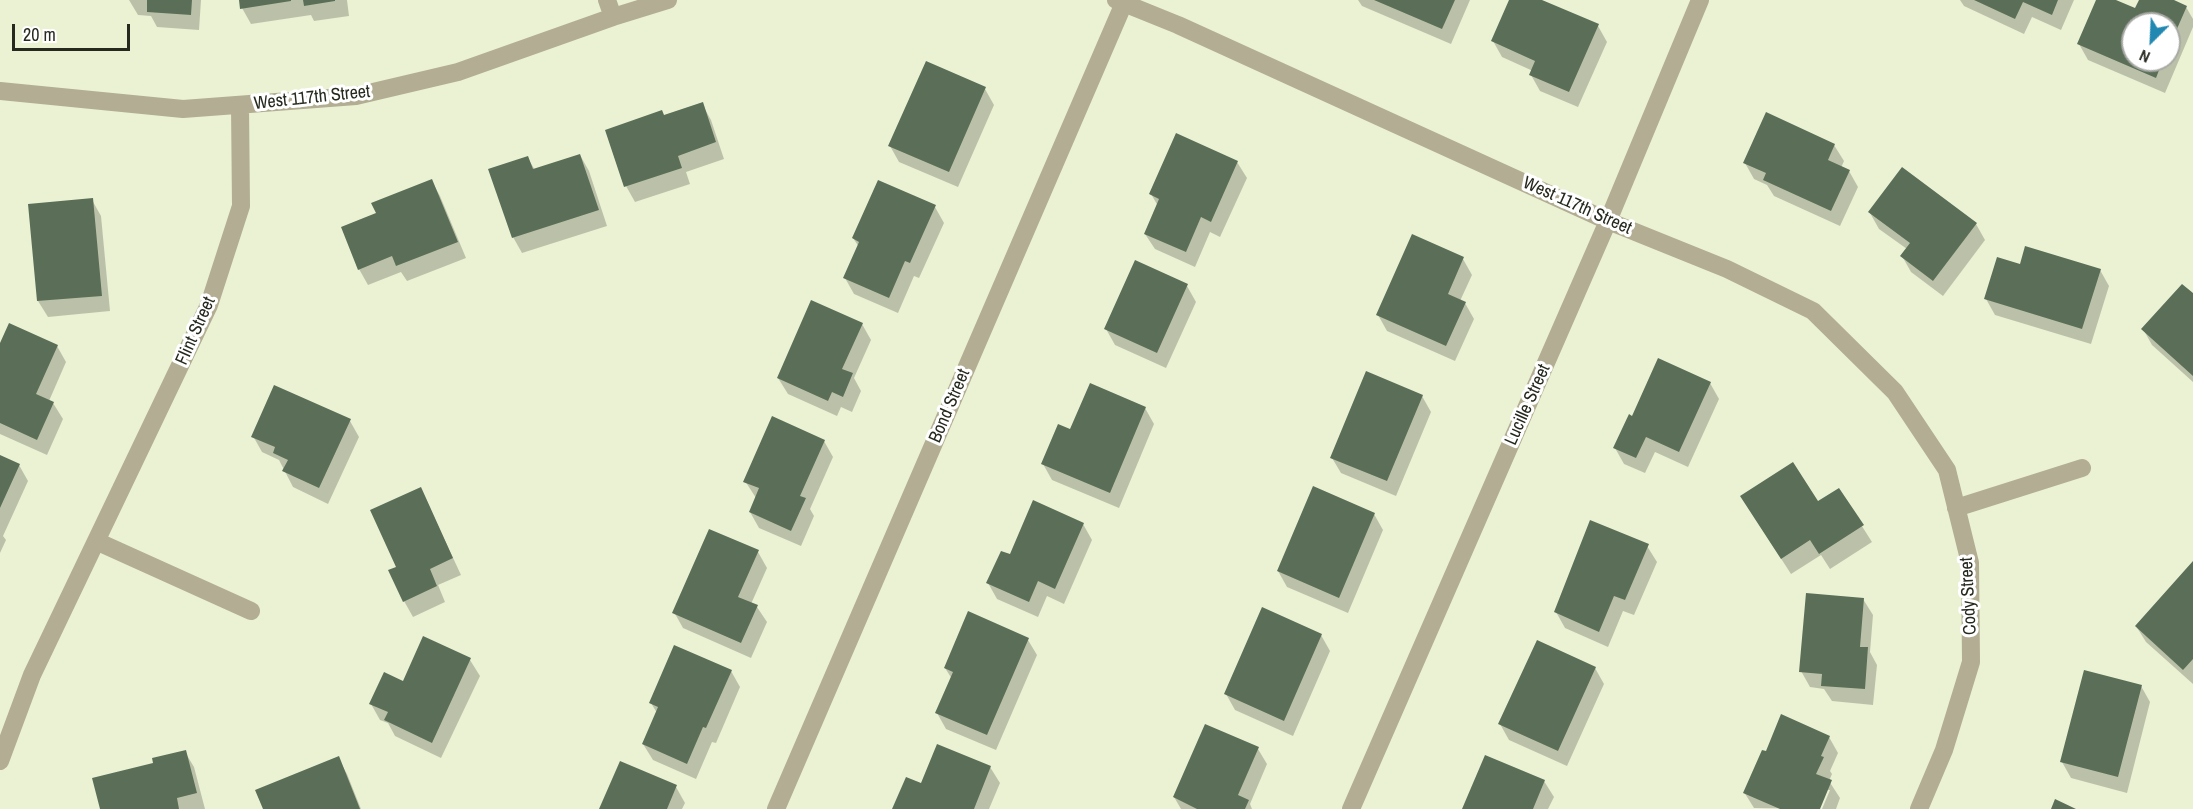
<!DOCTYPE html>
<html>
<head>
<meta charset="utf-8">
<style>
  body { margin:0 }
  #map { position:relative; width:2193px; height:809px; overflow:hidden; background:#eaf2d3; font-family:"Archivo Narrow",sans-serif }
  canvas { display:block }
  .north { position:absolute; left:2121px; top:12px; width:60px; height:60px; box-sizing:border-box; background:#fff; border:2px solid #a8a9a5; border-radius:50%; rotate:204deg; font-size:16px; font-weight:700; line-height:24px; text-align:center; color:#26291e }
  .north::after { content:''; display:block; margin:auto; width:21px; height:27px; background:#2189b1; clip-path:polygon(50% 0,100% 100%,50% 72%,0 100%) }
  .scale { position:absolute; left:12px; top:24px; width:118px; height:27px; box-sizing:border-box; border:3px solid #26291e; border-top:0; padding-left:8px; font-size:18px; line-height:21px; white-space:nowrap; color:#26291e; -webkit-text-stroke:4px #fff; paint-order:stroke }
</style>
</head>
<body>
<div id="map">
<canvas width="2193" height="809"></canvas>
<div class="north">N</div>
<div class="scale">20 m</div>
</div>
<script>
const context = document.querySelector('canvas').getContext('2d');
context.lineJoin = 'round';
function paint(path, color) {
  context.fillStyle = color;
  context.fill(path, 'evenodd');
}
function shape(rows) {
  const path = new Path2D();
  for (const r of rows) {
    path.moveTo(r[0], r[1]);
    for (let i = 2; i < r.length; i += 2) path.lineTo(r[i], r[i + 1]);
  }
  return path;
}
function stroke(path, color, width, dash) {
  context.strokeStyle = color;
  context.lineWidth = width;
  context.lineCap = dash ? 'butt' : 'round';
  context.setLineDash(dash || []);
  context.stroke(path);
}
function label(font, color, halo, rows, align = 'center') {
  context.font = font + ' "Archivo Narrow",sans-serif';
  context.lineWidth = 6;
  context.setLineDash([]);
  context.textBaseline = 'middle';
  context.strokeStyle = halo;
  context.fillStyle = color;
  for (const [text, x, y, turn = 0] of rows) {
    context.save();
    context.translate(x, y);
    context.rotate((+turn || 0) * Math.PI / 180);
    context.textAlign = isNaN(turn) ? turn : align;
    if (halo) context.strokeText(text, 0, 0);
    context.fillText(text, 0, 0);
    context.restore();
  }
}
const shadow = shape([
  [129,0,201,0,199,30,157,27,151,16,138,15],
  [240,0,347,0,349,16,314,21,311,15,251,24,242,8],
  [1358,0,1470,0,1451,44,1362,6],
  [1511,0,1539,0,1598,26,1607,42,1578,107,1540,91,1531,75,1533,71,1502,57,1493,41],
  [1960,0,2074,0,2061,30,2032,17,2024,34,1964,6],
  [2098,0,2112,0,2136,10,2141,0,2170,0,2186,7,2193,19,2193,27,2165,93,2088,60,2079,44],
  [2133,24,2169,24,2169,60,2133,60],
  [985,89,994,105,958,187,899,162,890,146],
  [702,104,711,120,724,159,686,172,690,184,635,202,626,186,664,117],
  [1834,145,1844,161,1841,168,1849,171,1858,187,1840,226,1774,196,1767,185,1754,179,1745,163],
  [580,155,589,171,607,226,522,253,513,237,527,157,535,170],
  [1237,162,1247,178,1220,237,1210,232,1195,267,1155,249,1145,234,1158,206,1151,194],
  [431,180,440,196,466,258,407,281,401,272,368,285,359,269,378,214],
  [92,200,101,216,110,311,48,317,38,301,30,206],
  [935,207,944,223,919,278,914,276,898,313,854,294,845,278,859,247,853,238],
  [1870,213,1976,224,1985,240,1943,296,1911,272,1902,256,1907,249,1879,229],
  [1463,259,1472,275,1460,301,1465,303,1474,319,1455,361,1387,331,1378,315],
  [2021,266,2100,270,2109,286,2091,344,1995,315,1986,299],
  [1187,286,1196,302,1166,368,1115,345,1106,329],
  [2193,295,2193,382,2152,345,2143,329],
  [862,324,871,340,854,378,861,391,852,412,841,407,837,416,788,394,778,378],
  [0,346,57,346,66,362,49,401,53,403,63,419,47,455,0,434],
  [1710,383,1719,399,1688,467,1655,452,1645,473,1624,464,1615,448,1633,418],
  [1422,396,1431,412,1396,496,1341,473,1332,458],
  [1145,408,1154,424,1119,508,1052,480,1043,464],
  [350,421,359,437,328,504,293,487,279,460,262,452,253,436],
  [824,441,833,457,810,509,814,516,801,546,759,528,750,512,756,498,745,481],
  [0,456,19,465,28,481,3,536,6,540,0,553],
  [421,489,461,575,438,585,445,602,413,617,404,601,398,568],
  [1839,490,1872,542,1830,569,1821,555,1791,574,1751,512,1818,503],
  [1374,514,1383,530,1348,613,1287,587,1278,571],
  [1083,524,1092,540,1064,604,1047,596,1038,617,997,599,988,583,1011,556],
  [1647,546,1657,562,1634,615,1623,611,1608,647,1565,628,1556,612],
  [758,552,767,568,751,604,757,607,767,622,751,658,683,628,674,612],
  [2193,564,2193,684,2146,642,2136,626],
  [1863,599,1873,615,1870,652,1877,665,1873,705,1832,701,1824,689,1810,687,1801,671],
  [1321,635,1330,651,1293,736,1235,710,1226,694],
  [424,638,470,660,480,676,441,758,395,736,388,723,380,720,371,704,403,683],
  [1028,640,1037,655,996,750,946,729,937,713,952,679,945,668],
  [1595,668,1604,684,1567,766,1509,740,1500,724],
  [731,671,740,687,716,743,712,742,696,779,653,760,643,744,657,713,651,703],
  [2141,686,2150,702,2127,793,2071,778,2062,762],
  [1829,737,1838,753,1830,771,1832,774,1829,781,1840,798,1836,809,1822,809,1830,790,1826,790,1818,809,1754,808,1744,792,1766,753],
  [1258,749,1267,764,1250,804,1252,809,1181,809,1174,797],
  [185,752,194,767,205,809,102,809,155,764],
  [338,758,347,774,361,809,264,809],
  [990,767,1000,783,989,809,894,809],
  [1544,781,1554,797,1548,809,1464,809],
  [676,787,685,803,682,809,600,809]
]);
const building = shape([
  [147,0,192,0,191,15,147,12],
  [239,0,291,0,291,1,240,9],
  [303,0,335,0,335,1,304,6],
  [1374,0,1455,0,1442,29],
  [1509,0,1542,0,1599,24,1569,92,1529,75,1535,61,1491,41],
  [1974,0,2058,0,2052,15,2023,2,2015,19],
  [2096,0,2116,0,2135,8,2139,0,2174,0,2187,6,2169,47,2169,24,2133,24,2133,60,2163,60,2156,78,2077,44],
  [926,61,986,87,949,172,888,146],
  [703,102,716,142,678,156,682,168,624,187,605,130,662,110,664,115],
  [1766,112,1835,144,1828,160,1850,170,1831,211,1763,180,1766,173,1743,163],
  [1176,133,1238,161,1211,222,1201,217,1186,252,1144,234,1159,199,1149,194],
  [580,154,599,210,512,238,488,169,528,156,533,169],
  [1902,167,1977,223,1933,281,1900,256,1910,243,1868,212],
  [432,179,458,242,396,266,392,256,358,270,341,227,376,213,371,203],
  [878,180,936,205,910,263,905,261,889,298,843,278,859,242,852,238],
  [93,198,102,296,37,301,28,204],
  [1412,234,1464,257,1448,294,1466,302,1446,346,1376,315],
  [2025,246,2101,269,2082,329,1984,299,1997,257,2020,264],
  [1135,260,1188,284,1157,353,1104,329],
  [2182,284,2193,293,2193,376,2141,329],
  [811,300,863,323,842,369,853,373,843,397,832,392,828,401,777,378],
  [9,323,58,345,36,394,54,402,37,440,0,423,0,343],
  [1658,358,1711,382,1679,452,1646,437,1636,458,1613,448,1629,414,1632,416],
  [1366,371,1423,395,1387,481,1330,458],
  [1090,383,1146,407,1110,493,1041,464,1058,424,1070,429],
  [274,385,351,419,319,488,282,471,288,460,273,453,275,447,251,437],
  [772,416,825,440,800,496,806,498,791,531,749,512,759,488,743,482],
  [0,455,20,464,0,508],
  [1793,462,1818,501,1839,488,1864,525,1819,554,1810,540,1781,559,1740,496],
  [1313,486,1375,513,1339,598,1277,571],
  [421,487,453,558,430,569,437,586,403,602,388,570,396,567,370,510],
  [1033,500,1084,523,1055,589,1038,581,1029,602,986,583,1001,551,1010,554],
  [1590,520,1649,544,1625,600,1614,596,1599,632,1554,612],
  [709,529,759,550,738,597,758,605,741,643,672,613],
  [2193,561,2193,659,2183,670,2135,626],
  [1806,593,1864,598,1860,647,1868,647,1865,689,1821,686,1822,674,1799,672],
  [1262,607,1322,634,1284,721,1224,694],
  [968,611,1029,638,987,735,935,713,953,672,944,668],
  [423,636,471,658,432,743,384,720,388,712,369,704,384,672,403,681],
  [1537,640,1596,667,1558,751,1498,724],
  [674,645,732,670,706,728,703,727,687,764,642,744,658,707,649,703],
  [2084,670,2142,685,2118,777,2060,762],
  [1781,714,1830,736,1821,756,1824,757,1816,774,1832,780,1820,809,1780,809,1743,793,1762,750,1766,751],
  [1205,724,1259,747,1238,795,1249,800,1245,809,1197,809,1173,797],
  [937,744,991,766,974,809,892,809,906,777,921,783],
  [186,750,197,793,177,798,179,809,100,809,92,778,153,763,152,758],
  [1485,755,1545,780,1533,809,1462,809],
  [339,756,360,809,263,809,255,790],
  [620,761,677,785,667,809,599,809],
  [2055,799,2076,809,2051,809]
]);
const street = shape([
  [607,0,613,17],
  [1116,0,1178,25,1608,221,1727,269,1813,311,1895,392,1947,470,1970,563,1971,662,1944,750,1919,809],
  [0,91,183,109,356,96,458,72,613,17,668,0],
  [1956,508,2082,468],
  [96,541,251,611],
  [0,761,32,675,209,305,241,206,240,105],
  [776,809,1124,3],
  [1351,809,1608,221,1700,0]
]);
const streetNames = [
  ["West 117th Street",312,98,-6],
  ["West 117th Street",1577,206,24],
  ["Flint Street",196,331,-66],
  ["Lucille Street",1528,405,-66],
  ["Bond Street",950,406,-67],
  ["Cody Street",1969,596,-93]
];
paint(shadow, '#0003');
paint(building, '#5b6f58');
stroke(street, '#b2ad93', 18);
label('18px', '#26291e', '#fff', streetNames);
</script>
</body>
</html>
